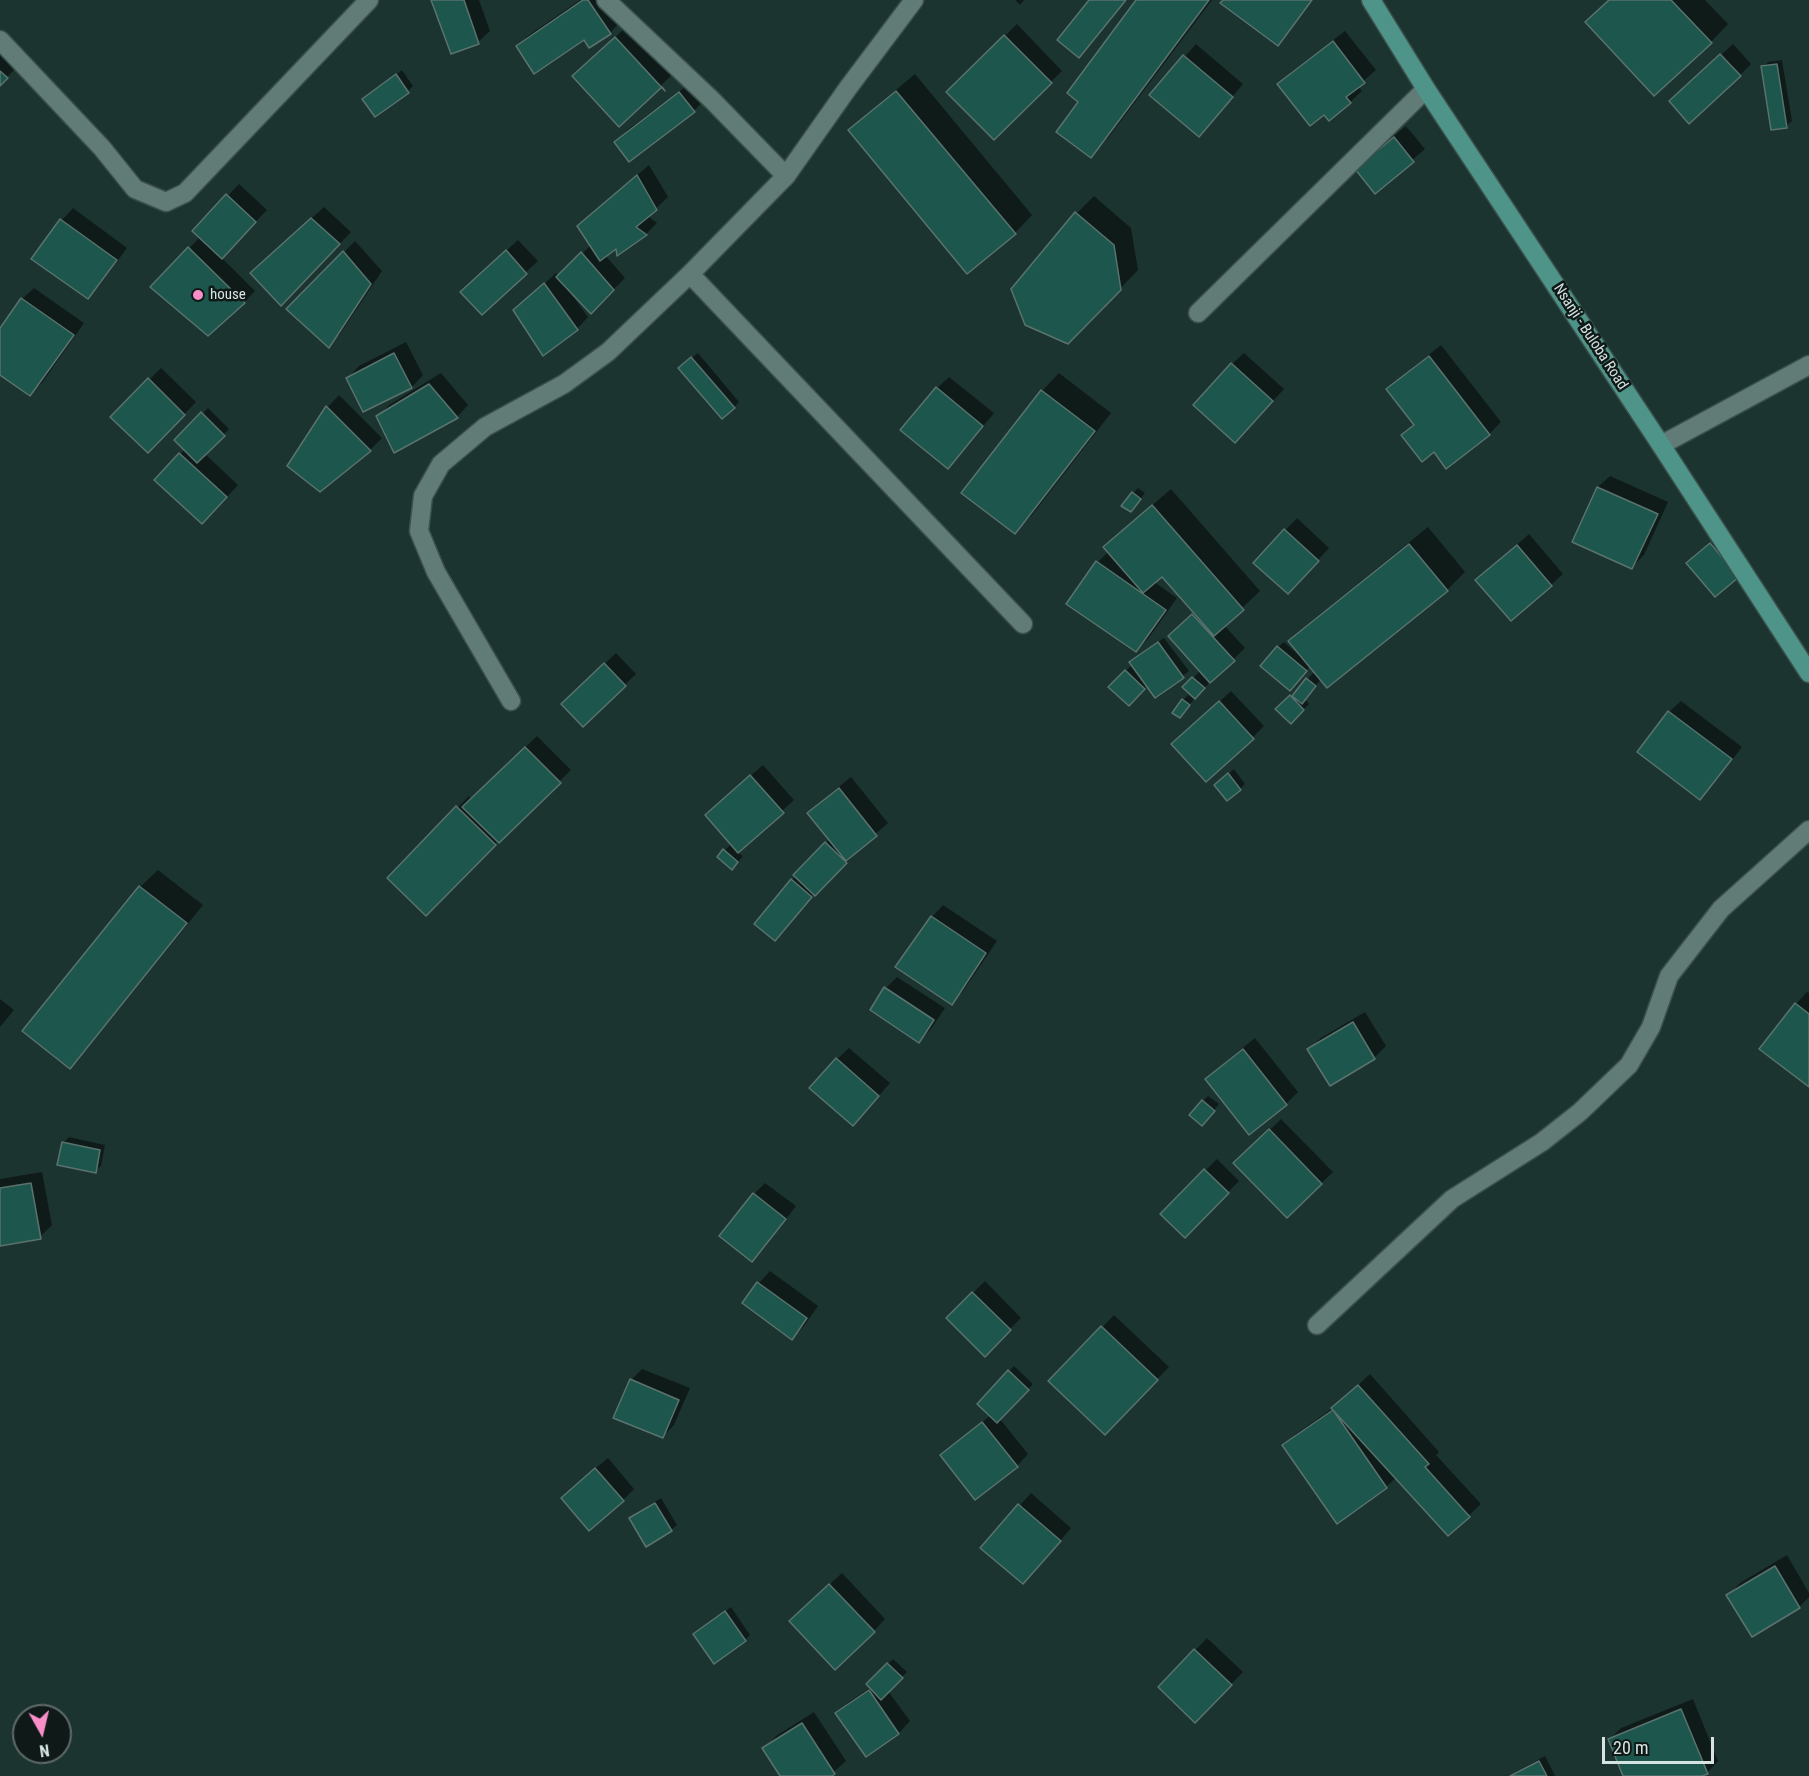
<!DOCTYPE html>
<html>
<head>
<meta charset="utf-8">
<style>
  body { margin:0 }
  #map { position:relative; width:1809px; height:1776px; overflow:hidden; background:#1c3430; font-family:"Roboto Condensed",sans-serif }
  canvas { display:block }
  .north { position:absolute; left:12px; top:1704px; width:60px; height:60px; box-sizing:border-box; background:#0f1a18; border:2px solid #5f6b68; border-radius:50%; rotate:172deg; font-size:16px; font-weight:700; line-height:24px; text-align:center; color:#d6e4e1 }
  .north::after { content:''; display:block; margin:auto; width:21px; height:27px; background:#f98fc9; clip-path:polygon(50% 0,100% 100%,50% 72%,0 100%) }
  .scale { position:absolute; left:1602px; top:1737px; width:112px; height:27px; box-sizing:border-box; border:3px solid #d6e4e1; border-top:0; padding-left:8px; font-size:18px; line-height:21px; white-space:nowrap; color:#d6e4e1; -webkit-text-stroke:4px #0f1a18; paint-order:stroke }
</style>
</head>
<body>
<div id="map">
<canvas width="1809" height="1776"></canvas>
<div class="north">N</div>
<div class="scale">20 m</div>
</div>
<script>
const context = document.querySelector('canvas').getContext('2d');
context.lineJoin = 'round';
function paint(path, color) {
  context.fillStyle = color;
  context.fill(path, 'evenodd');
}
function shape(rows) {
  const path = new Path2D();
  for (const r of rows) {
    path.moveTo(r[0], r[1]);
    for (let i = 2; i < r.length; i += 2) path.lineTo(r[i], r[i + 1]);
  }
  return path;
}
function stroke(path, color, width, dash) {
  context.strokeStyle = color;
  context.lineWidth = width;
  context.lineCap = dash ? 'butt' : 'round';
  context.setLineDash(dash || []);
  context.stroke(path);
}
function label(font, color, halo, rows, align = 'center') {
  context.font = font + ' "Roboto Condensed",sans-serif';
  context.lineWidth = 5;
  context.setLineDash([]);
  context.textBaseline = 'middle';
  context.strokeStyle = halo;
  context.fillStyle = color;
  for (const [text, x, y, turn = 0] of rows) {
    context.save();
    context.translate(x, y);
    context.rotate((+turn || 0) * Math.PI / 180);
    context.textAlign = isNaN(turn) ? turn : align;
    if (halo) context.strokeText(text, 0, 0);
    context.fillText(text, 0, 0);
    context.restore();
  }
}
const shadow = shape([
  [433,0,479,0,490,31,478,42],
  [580,0,607,0,621,21,610,33,584,38,517,46,529,35],
  [1015,0,1024,0,1020,5],
  [1091,0,1127,0,1091,44,1079,56],
  [1138,0,1212,0,1108,138,1091,156,1080,101],
  [1224,0,1313,0,1289,32,1277,44],
  [1610,0,1705,0,1728,24,1711,42],
  [1017,24,1062,71,994,138,948,92],
  [627,26,672,75,619,125,586,65],
  [1345,31,1376,70,1358,86,1362,91,1350,102,1329,119,1324,113,1279,84,1291,72],
  [0,37,24,59,0,85],
  [1196,44,1243,84,1210,124,1151,95],
  [1733,44,1751,64,1740,75,1682,90],
  [1782,60,1792,121,1786,126,1763,67,1768,62],
  [402,70,413,86,408,91,364,99],
  [915,74,1032,215,1015,233,850,130,868,113],
  [692,82,705,99,694,111,616,142,627,130],
  [1406,126,1425,149,1375,192,1368,157],
  [649,165,668,197,648,216,657,223,646,234,618,254,617,247,605,255,625,278,591,312,574,294,572,295,588,317,577,329,515,310,556,273,559,276,591,245,579,226],
  [239,184,267,210,221,257,255,291,244,302,152,287,200,237,194,231],
  [1094,196,1131,228,1138,270,1068,342,1076,214],
  [324,207,351,232,293,293,263,262],
  [73,208,127,248,99,286,87,297,33,258,62,220],
  [518,240,538,261,482,313,474,280],
  [355,241,382,271,340,334,329,345,288,309],
  [34,288,84,323,42,383,30,394,0,373,0,331,22,299],
  [406,342,423,375,412,387,364,410,348,378,359,366],
  [1441,345,1501,422,1489,434,1447,467,1434,450,1403,435,1415,424,1388,389,1400,378],
  [698,353,739,402,734,407,686,363],
  [1244,353,1284,389,1246,430,1232,364],
  [161,368,196,402,148,451,112,417],
  [441,373,468,405,457,417,378,417,389,405],
  [1059,373,1111,413,1032,515,1015,532,1042,391],
  [949,377,994,413,960,455,948,467,937,388],
  [339,395,382,438,370,450,320,490,289,465,328,407],
  [208,408,229,429,205,454,238,485,214,511,156,479,185,449,176,440],
  [1610,476,1668,502,1644,555,1632,567,1574,541,1598,487],
  [1138,488,1145,493,1131,510,1133,493],
  [1171,489,1260,591,1224,625,1245,648,1195,697,1185,687,1199,672,1204,677,1205,675,1181,625,1195,612,1163,574,1154,582,1177,598,1148,639,1136,650,1098,562,1109,551,1105,547,1123,530],
  [1297,518,1329,548,1300,580,1255,562],
  [1428,527,1465,572,1447,590,1327,686,1321,679,1305,699,1309,704,1291,722,1277,709,1296,691,1297,692,1313,673,1318,677,1319,676,1310,666,1295,684,1278,647,1284,642,1301,657,1302,656,1290,641,1308,624],
  [1529,534,1563,574,1551,585,1477,580],
  [1717,539,1744,571,1693,558],
  [1164,638,1189,671,1156,696,1148,685,1129,704,1110,686,1133,664,1131,662,1137,656],
  [616,653,636,674,583,725,563,704],
  [1231,691,1264,726,1252,738,1185,733],
  [1188,695,1194,699,1180,717,1183,700],
  [1681,701,1742,747,1712,786,1700,798,1669,712],
  [537,736,571,770,498,841,426,913,389,878,469,796,472,799],
  [763,765,794,800,737,852,743,856,737,863,719,856,732,843,718,804],
  [1234,769,1245,784,1240,789,1221,780],
  [851,777,888,823,850,856,852,857,814,893,780,934,792,880,796,876,795,875,830,839,809,813,820,802],
  [158,870,203,905,87,1049,70,1067,140,887],
  [943,905,997,941,963,991,952,1003,932,917],
  [897,977,945,1008,931,1029,919,1041,886,988],
  [1807,992,1809,993,1809,1085,1796,1004],
  [0,999,14,1010,0,1027],
  [1365,1012,1386,1046,1374,1058,1309,1049,1321,1038],
  [1255,1038,1298,1092,1286,1104,1249,1133,1207,1080,1218,1068],
  [849,1048,890,1083,864,1113,837,1059],
  [1208,1096,1219,1104,1208,1118,1203,1101],
  [1281,1119,1333,1172,1287,1216,1236,1163],
  [69,1137,105,1145,101,1166,95,1171,63,1143],
  [1217,1159,1239,1181,1185,1236,1162,1214],
  [42,1172,52,1225,40,1237,0,1245,0,1179],
  [765,1183,796,1206,764,1248,752,1260,754,1194],
  [770,1271,818,1306,804,1326,792,1338,744,1303,759,1283],
  [985,1281,1021,1318,985,1354,948,1318],
  [1114,1315,1169,1367,1105,1433,1051,1381],
  [1014,1366,1033,1384,1000,1419,1028,1454,1017,1466,942,1455,954,1444,991,1415,979,1403],
  [642,1369,690,1388,674,1425,663,1436,631,1380],
  [1370,1374,1439,1452,1436,1455,1481,1504,1449,1534,1397,1477,1386,1487,1284,1446,1296,1434,1333,1408],
  [608,1458,634,1489,623,1500,574,1486],
  [1031,1493,1071,1528,1034,1571,982,1547],
  [661,1498,677,1525,671,1530,647,1545,631,1519,636,1513],
  [1787,1555,1809,1593,1809,1597,1799,1607,1728,1595,1740,1583],
  [842,1573,885,1619,874,1631,803,1609],
  [731,1607,750,1635,745,1640,694,1634],
  [1207,1638,1243,1672,1195,1721,1160,1687],
  [893,1659,907,1672,888,1691,910,1721,899,1733,866,1755,837,1713,849,1702,871,1687,868,1684],
  [1693,1699,1718,1761,1707,1773,1698,1776,1625,1776,1610,1739,1621,1728],
  [814,1712,846,1761,829,1776,782,1776,764,1748,776,1736],
  [1545,1756,1555,1776,1508,1776]
]);
const building = shape([
  [431,0,464,0,479,44,451,54,431,0],
  [583,0,588,0,611,34,589,48,584,40,534,74,516,46,583,0],
  [1089,0,1126,0,1079,58,1057,40,1089,0],
  [1136,0,1209,0,1091,158,1056,132,1078,102,1067,93,1136,0],
  [1223,0,1312,0,1278,46,1220,3,1223,0],
  [1609,0,1671,0,1712,43,1654,96,1585,22,1609,0],
  [1004,35,1052,83,994,140,946,92,1004,35],
  [615,37,665,91,662,87,619,127,572,76,615,37],
  [1333,41,1365,83,1346,97,1351,103,1329,121,1324,115,1310,126,1277,84,1333,41],
  [1720,54,1741,76,1689,124,1669,101,1720,54],
  [1183,55,1233,97,1199,137,1149,95,1183,55],
  [1777,64,1787,128,1771,130,1761,66,1777,64],
  [0,71,8,78,0,86,0,71],
  [396,74,409,93,375,117,362,99,396,74],
  [896,91,1016,234,967,274,848,130,896,91],
  [679,92,695,112,629,162,614,142,679,92],
  [1394,137,1414,162,1375,194,1355,169,1394,137],
  [637,175,657,210,636,227,647,235,617,256,616,249,600,261,577,226,637,175],
  [226,194,256,222,222,259,192,231,226,194],
  [1075,212,1114,245,1121,290,1068,344,1025,325,1011,289,1075,212],
  [311,218,340,244,281,306,250,273,311,218],
  [60,219,117,260,88,299,31,259,60,219],
  [188,247,245,303,208,336,150,287,188,247],
  [506,250,527,274,482,315,460,292,506,250],
  [343,251,371,284,329,348,286,309,343,251],
  [581,252,614,290,591,314,556,277,581,252],
  [544,283,578,330,543,356,513,310,544,283],
  [21,298,74,335,30,396,0,375,0,328,21,298],
  [394,353,412,388,363,412,346,378,394,353],
  [1429,356,1490,435,1446,469,1434,452,1422,462,1401,435,1414,425,1386,389,1429,356],
  [691,357,735,408,722,419,678,368,691,357],
  [1231,363,1273,401,1235,443,1193,405,1231,363],
  [148,378,185,415,148,453,110,417,148,378],
  [429,384,458,418,394,453,376,416,429,384],
  [936,387,983,426,948,469,900,430,936,387],
  [1041,390,1095,431,1015,534,961,493,1041,390],
  [326,406,371,451,320,492,287,466,326,406],
  [201,412,225,436,197,463,174,440,201,412],
  [179,453,227,497,202,524,154,480,179,453],
  [1597,487,1658,514,1632,569,1572,542,1597,487],
  [1132,492,1141,499,1131,512,1121,506,1132,492],
  [1152,505,1244,610,1214,636,1162,577,1143,593,1103,547,1152,505],
  [1284,529,1319,561,1288,594,1253,563,1284,529],
  [1710,543,1739,577,1715,597,1686,563,1710,543],
  [1409,544,1448,591,1327,688,1288,641,1409,544],
  [1517,545,1552,586,1511,621,1475,580,1517,545],
  [1096,561,1166,610,1136,652,1066,604,1096,561],
  [1192,614,1235,661,1210,683,1168,636,1192,614],
  [1158,642,1184,678,1155,698,1129,662,1158,642],
  [1277,646,1307,671,1290,691,1260,666,1277,646],
  [604,663,626,686,583,727,561,704,604,663],
  [1125,670,1145,689,1129,706,1108,687,1125,670],
  [1192,677,1205,688,1195,699,1182,687,1192,677],
  [1306,678,1316,686,1302,704,1292,696,1306,678],
  [1290,695,1304,710,1291,724,1275,709,1290,695],
  [1182,699,1190,705,1180,718,1172,713,1182,699],
  [1219,701,1254,739,1206,782,1171,744,1219,701],
  [1668,711,1732,759,1700,800,1637,752,1668,711],
  [525,747,561,783,499,843,462,807,525,747],
  [1228,773,1241,790,1227,801,1214,785,1228,773],
  [750,775,784,813,738,853,705,815,750,775],
  [839,788,877,836,846,861,807,813,839,788],
  [456,806,496,845,426,916,387,878,456,806],
  [825,842,847,863,815,896,793,875,825,842],
  [723,849,738,862,732,870,717,857,723,849],
  [791,879,812,897,775,941,754,924,791,879],
  [139,886,187,923,70,1069,22,1031,139,886],
  [931,916,986,953,952,1005,895,967,931,916],
  [884,987,934,1020,919,1043,870,1010,884,987],
  [1795,1003,1809,1014,1809,1087,1759,1049,1795,1003],
  [1353,1022,1375,1059,1330,1086,1307,1049,1353,1022],
  [1243,1049,1287,1105,1249,1135,1205,1079,1243,1049],
  [836,1058,879,1096,853,1126,809,1088,836,1058],
  [1202,1100,1215,1111,1202,1126,1189,1115,1202,1100],
  [1269,1129,1322,1184,1287,1218,1233,1163,1269,1129],
  [62,1142,100,1150,96,1173,57,1165,62,1142],
  [1204,1169,1229,1193,1185,1238,1160,1214,1204,1169],
  [31,1183,41,1239,0,1246,0,1188,31,1183],
  [753,1193,786,1219,752,1262,719,1236,753,1193],
  [757,1282,807,1318,792,1340,742,1303,757,1282],
  [972,1292,1011,1330,985,1357,946,1318,972,1292],
  [1101,1326,1158,1380,1105,1435,1048,1381,1101,1326],
  [1008,1370,1029,1390,997,1423,977,1404,1008,1370],
  [630,1379,679,1400,663,1438,613,1418,630,1379],
  [1358,1385,1429,1464,1425,1467,1470,1517,1448,1536,1331,1408,1358,1385],
  [1333,1410,1387,1488,1337,1524,1282,1445,1333,1410],
  [982,1422,1018,1467,975,1500,940,1455,982,1422],
  [595,1468,624,1501,589,1531,561,1498,595,1468],
  [655,1503,672,1531,646,1547,629,1518,655,1503],
  [1018,1504,1061,1541,1023,1584,980,1548,1018,1504],
  [1775,1566,1800,1608,1752,1637,1726,1595,1775,1566],
  [829,1584,875,1632,835,1670,789,1621,829,1584],
  [725,1611,746,1641,714,1664,693,1634,725,1611],
  [1194,1649,1232,1685,1195,1723,1158,1687,1194,1649],
  [887,1663,903,1678,881,1700,866,1684,887,1663],
  [869,1690,899,1734,866,1757,835,1713,869,1690],
  [1681,1709,1708,1774,1702,1776,1623,1776,1608,1739,1681,1709],
  [802,1723,835,1774,832,1776,780,1776,762,1748,802,1723],
  [1539,1761,1547,1776,1510,1776,1539,1761]
]);
const minor = shape([
  [606,0,712,100,786,176],
  [0,40,102,148,135,189,166,202,185,193,369,0],
  [690,274,1023,624],
  [1198,313,1426,89],
  [1661,445,1809,365],
  [511,701,436,572,419,531,423,496,441,464,485,427,564,384,608,352,690,274,786,176,848,88,914,0],
  [1317,1325,1452,1199,1542,1142,1580,1112,1629,1065,1651,1027,1669,976,1721,909,1809,830]
]);
const major = shape([
  [1371,0,1426,89,1661,445,1809,673]
]);
const markers = [
  [198,295,6,"#f98fc9"]
];
const poiNames = [
  ["house",210,295]
];
const streetNames = [
  ["Nsanji - Buloba Road",1590,337,57]
];
paint(shadow, '#0007');
paint(building, '#1d564d');
stroke(building, '#5a736e', 1.5);
stroke(minor, '#3b504c', 21);
stroke(major, '#3b504c', 21);
stroke(minor, '#617b76', 18);
stroke(major, '#4f9489', 18);
for (const [x, y, r, color] of markers) {
  const dot = new Path2D();
  dot.arc(x, y, r, 0, 2 * Math.PI);
  context.fillStyle = color;
  context.fill(dot);
  stroke(dot, '#0f1a18', 2);
}
label('15px', '#d6e4e1', '#0f1a18', poiNames, 'left');
label('15px', '#d6e4e1', '#0f1a18', streetNames);
</script>
</body>
</html>
